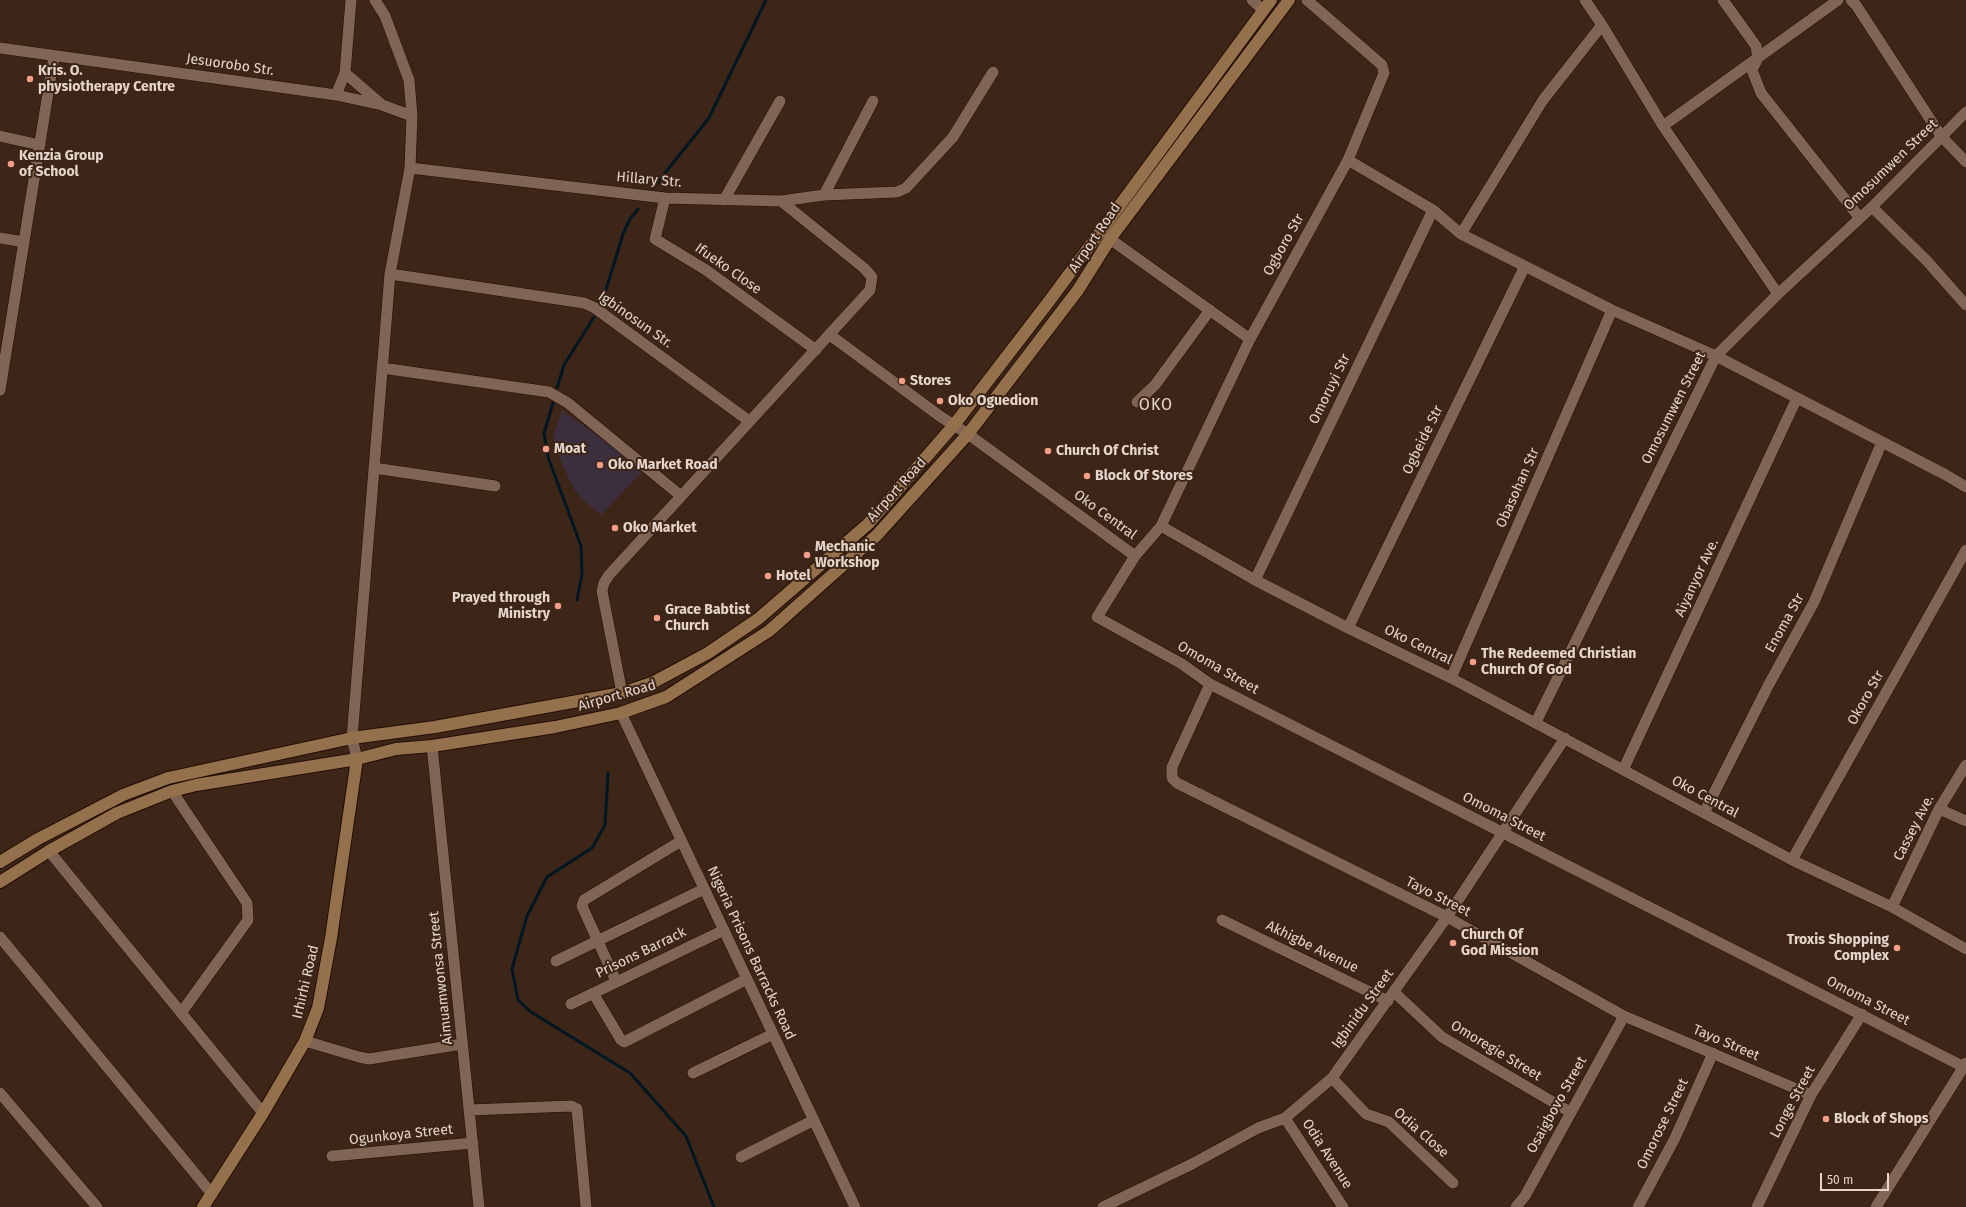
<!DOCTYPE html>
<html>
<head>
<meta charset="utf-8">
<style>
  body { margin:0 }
  #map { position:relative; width:1966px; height:1207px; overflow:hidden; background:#3d2617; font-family:"Fira Sans",sans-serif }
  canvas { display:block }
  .scale { position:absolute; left:1820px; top:1173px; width:69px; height:18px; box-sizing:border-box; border:2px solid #e5d5cc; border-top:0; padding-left:5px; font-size:12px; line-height:14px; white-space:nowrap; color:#e5d5cc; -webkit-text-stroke:3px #3d2617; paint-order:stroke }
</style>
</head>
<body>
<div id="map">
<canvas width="1966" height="1207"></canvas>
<div class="scale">50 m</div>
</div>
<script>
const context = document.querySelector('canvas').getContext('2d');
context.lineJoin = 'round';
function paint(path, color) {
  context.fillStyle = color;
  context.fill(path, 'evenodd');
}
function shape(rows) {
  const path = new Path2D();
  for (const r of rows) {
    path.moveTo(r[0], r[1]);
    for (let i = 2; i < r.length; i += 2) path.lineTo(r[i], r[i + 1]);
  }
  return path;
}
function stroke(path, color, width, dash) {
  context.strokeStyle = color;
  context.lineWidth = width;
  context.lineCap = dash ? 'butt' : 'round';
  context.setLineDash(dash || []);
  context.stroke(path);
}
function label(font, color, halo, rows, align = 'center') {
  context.font = font + ' "Fira Sans",sans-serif';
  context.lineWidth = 4;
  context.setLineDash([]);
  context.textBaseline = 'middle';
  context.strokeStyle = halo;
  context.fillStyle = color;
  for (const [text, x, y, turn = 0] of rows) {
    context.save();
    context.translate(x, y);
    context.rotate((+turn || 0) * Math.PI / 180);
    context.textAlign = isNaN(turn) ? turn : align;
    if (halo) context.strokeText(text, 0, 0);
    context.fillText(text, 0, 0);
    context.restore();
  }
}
const commercial = shape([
  [562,410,644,470,601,515,583,500,573,488,561,461,553,437]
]);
const stream = shape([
  [653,188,709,118,766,0],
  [601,306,623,234,630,219,638,209],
  [557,388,564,365,594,317],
  [553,403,544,433,548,457,581,546,582,574,577,600],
  [608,773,605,825,592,848,547,877,527,916,512,969,518,1000,531,1012,630,1073,686,1136,714,1207]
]);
const street = shape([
  [1252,0,1263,10],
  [1307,0,1382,65,1384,73,1348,160,1250,339,1161,526,1135,556,1097,617,1182,664,1210,684,1966,1068],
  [1585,0,1602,25,1663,126,1778,294],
  [1723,0,1756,46,1758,58,1752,70,1761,93,1859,217],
  [1851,0,1856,5,1941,136,1966,162],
  [0,48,336,95,382,105,412,116],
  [345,73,381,104],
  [336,95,345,73,351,0],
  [1663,126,1838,0],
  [0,136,40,145],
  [1348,160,1433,210,1461,234,1612,310,1716,356,1946,475,1966,487],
  [410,168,665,198,781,201,864,268,872,277,870,290,609,575,604,583,602,591,622,693],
  [824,195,873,101],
  [665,198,655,239,706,270,816,350],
  [724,200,780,101],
  [781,201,824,195,897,192,906,188,953,137,993,72],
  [1872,207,1927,261,1966,305],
  [1461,234,1543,100,1602,25],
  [0,238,24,242],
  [1110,239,1250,339],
  [390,274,584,303,595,308,749,421],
  [830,335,941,417,968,434,1135,556],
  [382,368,549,392,568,403,681,496],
  [0,390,54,56],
  [1137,402,1155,385,1210,310],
  [374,468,495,486],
  [1161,526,1255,580,1348,628,1451,678,1792,860,1892,907,1966,949],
  [1255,580,1433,210],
  [1348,628,1525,266],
  [1451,678,1612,310],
  [1210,684,1172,767,1172,778,1177,783,1447,917,1624,1016,1811,1095],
  [621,713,855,1207],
  [1536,722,1716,356,1778,294,1872,207,1966,112],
  [432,746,479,1207],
  [357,759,352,738,390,274,410,168,412,116,409,80,385,16,375,0],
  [1623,770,1797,398],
  [172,791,247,903,248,920,181,1013],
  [1939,809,1966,821],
  [1704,813,1768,686,1814,602,1882,442],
  [49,851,263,1113],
  [1792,860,1966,550],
  [1892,907,1939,809,1966,765],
  [1222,920,1388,1001],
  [0,937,212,1194],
  [556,961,704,889],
  [616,981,582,906,584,900,681,841],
  [1394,992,1442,1037,1570,1112],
  [593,993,621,1040,624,1042,747,979],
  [571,1004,724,930],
  [305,1041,359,1057,369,1059,462,1044],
  [693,1073,773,1034],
  [1332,1078,1366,1114,1389,1122,1453,1183],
  [0,1093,97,1207],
  [469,1110,571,1106,577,1109,586,1207],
  [1285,1118,1343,1207],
  [332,1156,473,1143],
  [741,1157,814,1120],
  [1103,1207,1192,1164,1258,1128,1285,1118,1332,1078,1447,917,1565,738],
  [1516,1207,1525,1196,1624,1016],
  [1638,1207,1675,1138,1713,1053],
  [1757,1207,1811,1095,1862,1014],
  [1876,1207,1966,1063]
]);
const secondary = shape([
  [0,862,38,839,123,795,168,778,352,738,435,727,622,693,652,683,708,653,758,619,868,524,954,425,1050,300,1271,0],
  [0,882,49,851,117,813,172,791,196,785,357,759,396,749,432,746,555,727,621,713,666,697,769,631,877,535,968,434,1078,290,1110,239,1289,0],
  [203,1207,263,1113,305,1041,318,1008,331,938,357,759]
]);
const markers = [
  [30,79,4,"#f49e89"],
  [11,164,4,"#f49e89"],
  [902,381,4,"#f49e89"],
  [940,401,4,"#f49e89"],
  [546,449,4,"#f49e89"],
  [1048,451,4,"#f49e89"],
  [600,465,4,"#f49e89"],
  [1087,476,4,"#f49e89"],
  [615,528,4,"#f49e89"],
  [807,555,4,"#f49e89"],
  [768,576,4,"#f49e89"],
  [558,606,4,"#f49e89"],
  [657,618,4,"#f49e89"],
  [1473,662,4,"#f49e89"],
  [1453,943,4,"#f49e89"],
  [1897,948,4,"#f49e89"],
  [1826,1119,4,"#f49e89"]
];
const streetNames = [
  ["Jesuorobo Str.",230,65,8],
  ["Omosumwen Street",1891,165,-44],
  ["Hillary Str.",649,180,5],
  ["Airport Road",1095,238,-56],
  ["Ogboro Str",1284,245,-61],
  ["Ifueko Close",728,269,35],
  ["Igbinosun Str.",635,320,35],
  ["Omoruyi Str",1330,389,-64],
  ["Omosumwen Street",1674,408,-63],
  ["Ogbeide Str",1423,440,-64],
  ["Obasohan Str",1518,488,-66],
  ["Airport Road",897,490,-48],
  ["Oko Central",1105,515,36],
  ["Aiyanyor Ave.",1697,578,-65],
  ["Enoma Str",1785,623,-61],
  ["Oko Central",1418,645,26],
  ["Omoma Street",1218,668,30],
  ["Airport Road",617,696,-16],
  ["Okoro Str",1866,698,-61],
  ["Oko Central",1705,797,28],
  ["Omoma Street",1504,817,27],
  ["Cassey Ave.",1914,828,-63],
  ["Tayo Street",1438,897,27],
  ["Akhigbe Avenue",1312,947,26],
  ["Prisons Barrack",641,953,-26],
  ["Nigeria Prisons Barracks Road",751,953,65],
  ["Aimuamwonsa Street",441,978,-96],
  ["Irhirhi Road",306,982,-77],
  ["Omoma Street",1868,1001,27],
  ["Igbinidu Street",1363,1009,-54],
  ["Tayo Street",1726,1043,23],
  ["Omoregie Street",1496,1051,31],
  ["Longe Street",1793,1102,-62],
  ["Osaigbovo Street",1557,1105,-61],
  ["Omorose Street",1663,1124,-64],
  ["Odia Close",1421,1133,41],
  ["Ogunkoya Street",401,1135,-6],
  ["Odia Avenue",1327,1154,57]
];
const poiNames = [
  ["Kris. O.",38,71],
  ["physiotherapy Centre",38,87],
  ["Kenzia Group",19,156],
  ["of School",19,172],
  ["Stores",910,381],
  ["Oko Oguedion",948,401],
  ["Moat",554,449],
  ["Church Of Christ",1056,451],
  ["Oko Market Road",608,465],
  ["Block Of Stores",1095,476],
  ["Oko Market",623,528],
  ["Mechanic",815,547],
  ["Workshop",815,563],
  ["Hotel",776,576],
  ["Prayed through",550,598,"right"],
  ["Ministry",550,614,"right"],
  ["Grace Babtist",665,610],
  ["Church",665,626],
  ["The Redeemed Christian",1481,654],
  ["Church Of God",1481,670],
  ["Church Of",1461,935],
  ["God Mission",1461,951],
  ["Troxis Shopping",1889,940,"right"],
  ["Complex",1889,956,"right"],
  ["Block of Shops",1834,1119]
];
const quarterNames = [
  ["OKO",1156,406]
];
paint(commercial, '#3b2f3d');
stroke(stream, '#001723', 3);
stroke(street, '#230e02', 12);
stroke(secondary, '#230e02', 14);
stroke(street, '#806554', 11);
stroke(secondary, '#95704d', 12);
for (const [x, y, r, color] of markers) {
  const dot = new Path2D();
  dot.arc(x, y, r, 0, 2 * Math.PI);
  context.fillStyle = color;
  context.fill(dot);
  stroke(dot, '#3d2617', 1.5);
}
label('14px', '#e5d5cc', '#3d2617', streetNames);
label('bold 14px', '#e5d5cc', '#3d2617', poiNames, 'left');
context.letterSpacing = '1px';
label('16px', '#e5d5cc', '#3d2617', quarterNames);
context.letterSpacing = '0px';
</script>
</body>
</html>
